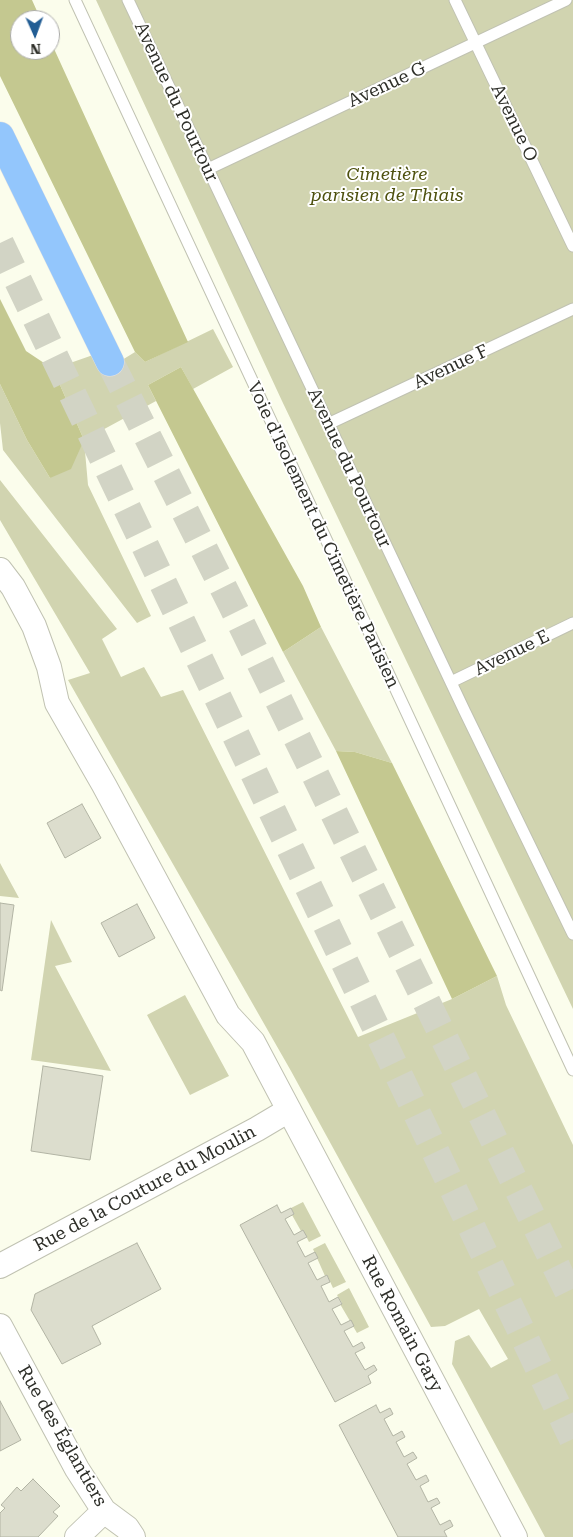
<!DOCTYPE html>
<html>
<head>
<meta charset="utf-8">
<style>
  body { margin:0 }
  #map { position:relative; width:573px; height:1537px; overflow:hidden; background:#fbfdec; font-family:"Roboto Serif",serif }
  canvas { display:block }
  .north { position:absolute; left:10px; top:10px; width:50px; height:50px; box-sizing:border-box; background:#fff; border:1px solid #ababa9; border-radius:50%; rotate:178deg; font-size:14px; font-weight:700; line-height:20px; text-align:center; color:#2d2e28 }
  .north::after { content:''; display:block; margin:auto; width:18px; height:22px; background:#225d94; clip-path:polygon(50% 0,100% 100%,50% 72%,0 100%) }
</style>
</head>
<body>
<div id="map">
<canvas width="573" height="1537"></canvas>
<div class="north">N</div>
</div>
<script>
const context = document.querySelector('canvas').getContext('2d');
context.lineJoin = 'round';
function paint(path, color) {
  context.fillStyle = color;
  context.fill(path, 'evenodd');
}
function shape(rows) {
  const path = new Path2D();
  for (const r of rows) {
    path.moveTo(r[0], r[1]);
    for (let i = 2; i < r.length; i += 2) path.lineTo(r[i], r[i + 1]);
  }
  return path;
}
function stroke(path, color, width, dash) {
  context.strokeStyle = color;
  context.lineWidth = width;
  context.lineCap = dash ? 'butt' : 'round';
  context.setLineDash(dash || []);
  context.stroke(path);
}
function label(font, color, halo, rows, align = 'center') {
  context.font = font + ' "Roboto Serif",serif';
  context.lineWidth = 4;
  context.setLineDash([]);
  context.textBaseline = 'middle';
  context.strokeStyle = halo;
  context.fillStyle = color;
  for (const [text, x, y, turn = 0] of rows) {
    context.save();
    context.translate(x, y);
    context.rotate((+turn || 0) * Math.PI / 180);
    context.textAlign = isNaN(turn) ? turn : align;
    if (halo) context.strokeText(text, 0, 0);
    context.fillText(text, 0, 0);
    context.restore();
  }
}
const green = shape([
  [96,0,573,0,573,1009,282,401],
  [213,329,233,367,193,389,181,367,148,385,156,401,84,440,88,485,151,616,137,623,3,450,0,423,0,384,27,440,50,478,84,440,53,369,93,355,101,373,135,352,145,362],
  [0,480,117,629,102,639,121,677,144,667,161,697,183,690,358,1037,452,999,497,976,506,1005,573,1145,573,1537,545,1537,452,1364,455,1341,469,1335,491,1368,508,1359,479,1309,445,1326,431,1327,291,1071,68,680,90,673,0,520],
  [321,627,392,763,355,752,336,751,283,652],
  [0,863,19,898,0,896],
  [51,920,72,962,55,966,111,1071,31,1060],
  [185,995,229,1076,190,1095,147,1015],
  [303,1202,321,1236,309,1242,303,1230,301,1231,292,1215,294,1214,291,1208],
  [325,1243,346,1282,333,1288,327,1275,325,1276,313,1249],
  [349,1288,369,1327,357,1333,340,1304,342,1303,337,1295]
]);
const forest = shape([
  [0,0,32,0,41,20,20,20,20,50,50,50,50,40,188,342,145,362,135,352,0,76],
  [0,299,26,351,53,369,84,440,71,469,50,478,27,440,0,384],
  [181,367,303,586,321,627,283,652,148,385],
  [336,751,355,752,392,763,497,976,452,999]
]);
const building = shape([
  [82,804,101,838,65,858,47,823,82,804],
  [0,903,14,905,2,991,0,990,0,903],
  [137,904,155,938,119,957,101,923,137,904],
  [43,1066,103,1076,90,1160,31,1151,43,1066],
  [277,1205,281,1213,291,1208,294,1214,285,1219,294,1235,303,1230,307,1237,297,1242,305,1257,315,1252,318,1258,308,1263,317,1280,327,1275,330,1282,321,1286,329,1302,338,1297,342,1304,332,1309,341,1325,351,1320,354,1326,344,1331,353,1347,362,1342,365,1348,355,1353,365,1370,374,1365,377,1370,368,1376,371,1383,335,1402,240,1225,277,1205],
  [137,1243,161,1289,92,1326,101,1344,62,1364,31,1310,35,1294,137,1243],
  [0,1401,21,1440,0,1451,0,1401],
  [376,1405,380,1413,390,1408,393,1414,384,1419,393,1436,402,1431,405,1437,396,1442,404,1457,413,1452,417,1458,407,1464,416,1480,426,1475,429,1481,420,1486,428,1502,437,1498,440,1503,431,1508,440,1525,450,1520,453,1526,444,1531,447,1537,398,1537,339,1425,376,1405],
  [33,1479,60,1506,53,1512,58,1516,38,1537,0,1537,0,1513,5,1508,1,1505,17,1487,21,1491,33,1479]
]);
const motorwayTunnel = shape([
  [0,243,573,1439],
  [110,362,232,605,573,1301]
]);
const service = shape([
  [75,0,573,1070],
  [128,0,465,712,573,934],
  [455,0,573,246],
  [208,169,566,0],
  [328,424,573,309],
  [451,682,573,623]
]);
const minor = shape([
  [0,570,13,587,34,626,49,667,57,703,104,785,228,1015,253,1042,515,1537],
  [0,1266,257,1129,289,1110],
  [0,1326,77,1469,104,1511,127,1528,133,1537],
  [77,1537,104,1511]
]);
const motorway = shape([
  [0,136,110,362]
]);
const streetNames = [
  ["Avenue G",387,85,-25],
  ["Avenue du Pourtour",176,102,65],
  ["Avenue O",514,123,64],
  ["Avenue F",451,367,-25],
  ["Avenue du Pourtour",349,468,65],
  ["Voie d'Isolement du Cimetière Parisien",323,535,65],
  ["Avenue E",512,653,-26],
  ["Rue de la Couture du Moulin",145,1189,-28],
  ["Rue Romain Gary",402,1324,62],
  ["Rue des Églantiers",62,1436,60]
];
const parkNames = [
  ["Cimetière",387,175],
  ["parisien de Thiais",387,196]
];
paint(green, '#d1d4b0');
paint(forest, '#c4c890');
paint(building, '#dcddcd');
stroke(building, '#b2b4a4', 1);
stroke(motorwayTunnel, '#d2d4c5', 28, [28, 14]);
stroke(service, '#c0c2b2', 13);
stroke(minor, '#c0c2b2', 26);
stroke(motorway, '#e2e2e1', 29);
stroke(service, '#fff', 11);
stroke(minor, '#fff', 24);
stroke(motorway, '#93c6fc', 28);
label('18px', '#2d2e28', '#fff', streetNames);
label('italic 18px', '#4e510f', '#fff', parkNames);
</script>
</body>
</html>
